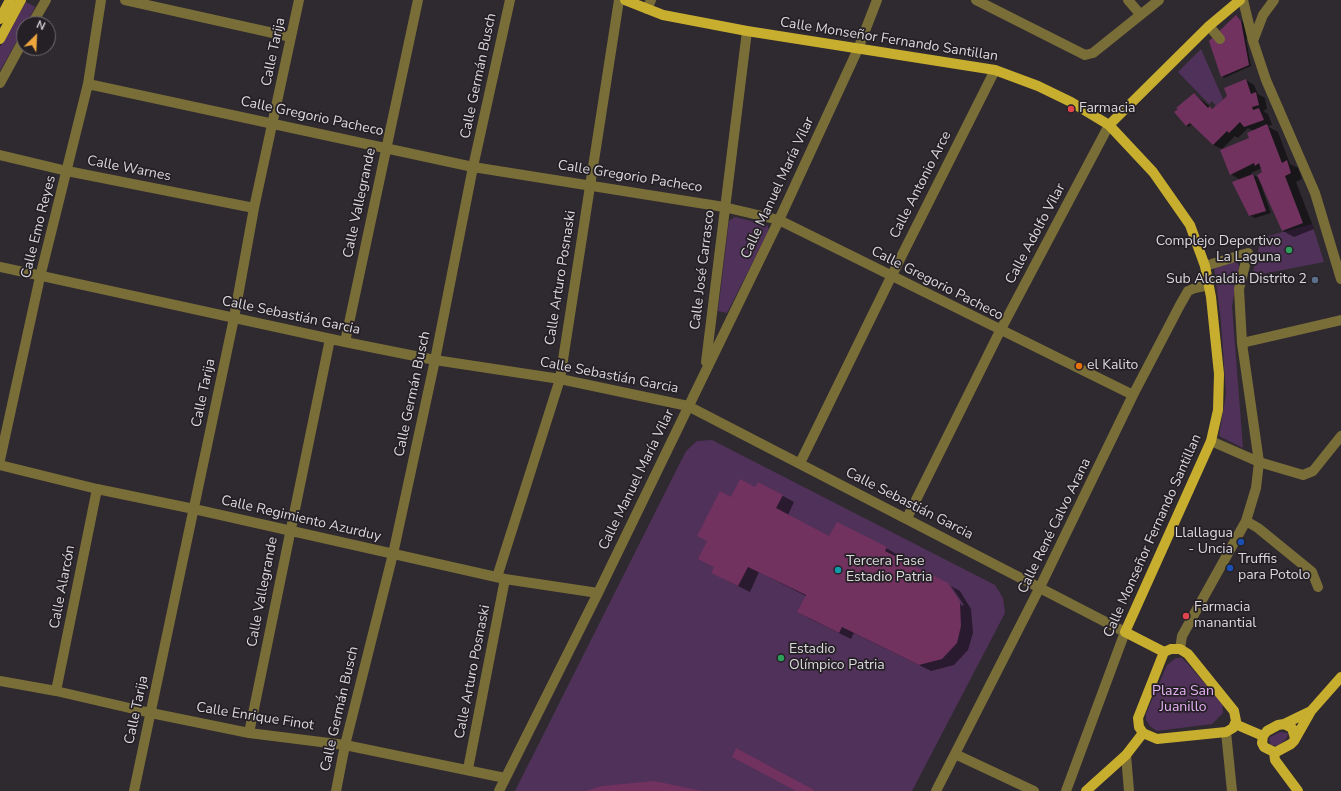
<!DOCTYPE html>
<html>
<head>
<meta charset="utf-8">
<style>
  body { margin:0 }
  #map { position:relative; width:1341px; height:791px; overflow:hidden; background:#2f2a30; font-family:"Nunito Sans",sans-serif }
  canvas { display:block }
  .north { position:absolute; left:16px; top:16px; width:40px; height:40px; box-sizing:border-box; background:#252026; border:1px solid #6e6a6f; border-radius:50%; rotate:24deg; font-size:11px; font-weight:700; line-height:16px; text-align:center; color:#dbd8dc }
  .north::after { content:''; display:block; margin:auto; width:14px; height:18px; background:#efa73d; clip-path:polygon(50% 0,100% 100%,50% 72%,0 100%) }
</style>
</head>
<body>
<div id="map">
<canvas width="1341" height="791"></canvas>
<div class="north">N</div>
</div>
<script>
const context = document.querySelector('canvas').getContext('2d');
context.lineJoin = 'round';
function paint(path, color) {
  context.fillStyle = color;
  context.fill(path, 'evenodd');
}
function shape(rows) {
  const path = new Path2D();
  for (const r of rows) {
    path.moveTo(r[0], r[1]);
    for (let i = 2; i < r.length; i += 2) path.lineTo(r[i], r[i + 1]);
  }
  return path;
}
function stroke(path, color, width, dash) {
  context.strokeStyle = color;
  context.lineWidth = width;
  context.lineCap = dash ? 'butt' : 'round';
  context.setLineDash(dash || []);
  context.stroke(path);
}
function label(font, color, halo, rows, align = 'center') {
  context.font = font + ' "Nunito Sans",sans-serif';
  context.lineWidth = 3.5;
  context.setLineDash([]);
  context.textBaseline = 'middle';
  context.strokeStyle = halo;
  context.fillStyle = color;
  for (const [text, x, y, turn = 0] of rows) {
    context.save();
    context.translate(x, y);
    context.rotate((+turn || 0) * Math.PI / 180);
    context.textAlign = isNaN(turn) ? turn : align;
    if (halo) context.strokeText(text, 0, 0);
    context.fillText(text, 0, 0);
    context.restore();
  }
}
const green = shape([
  [26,2,35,7,26,24,24,24,24,28,0,71,0,47],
  [1201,49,1223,99,1216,106,1212,101,1209,104,1178,72],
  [735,217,767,225,769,230,727,313,718,311,729,221],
  [1312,224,1324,262,1252,276,1261,238],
  [1232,262,1237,262,1239,266,1232,306,1243,448,1219,436,1226,394,1221,321,1214,267],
  [712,440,995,585,1003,598,1005,613,912,791,515,791,686,451,697,441],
  [1176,658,1182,658,1187,663,1222,703,1223,713,1212,724,1157,731,1150,726,1146,720,1146,714,1167,665],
  [1280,732,1288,733,1287,738,1278,746,1271,745,1269,740,1270,737]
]);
const shadow = shape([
  [1236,16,1246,25,1249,38,1246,39,1251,66,1224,78,1222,76],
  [1246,80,1254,85,1258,94,1265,98,1267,109,1263,111,1268,114,1272,125,1267,126,1278,132,1290,164,1298,168,1302,179,1296,182,1314,229,1294,237,1283,231,1264,188,1262,188,1271,213,1255,218,1249,215,1233,182,1240,180,1231,174,1254,131,1248,128,1238,138,1235,136,1222,149,1213,145,1192,124,1189,127,1186,125,1194,94,1213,109],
  [1262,168,1264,172,1260,179,1251,173],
  [756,488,783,496,794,502,788,515,830,537,886,548,898,555,896,558,947,584,962,606,964,605,951,586,960,591,971,609,973,633,968,650,954,665,931,671,854,633,851,639,810,619,798,612,806,596,759,572,750,592,724,579,715,567,731,498]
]);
const building = shape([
  [1236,15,1241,21,1249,65,1221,77,1209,41],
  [1246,79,1251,94,1256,92,1259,105,1252,107,1253,110,1259,108,1264,120,1244,127,1240,122,1229,133,1227,131,1213,145,1190,123,1186,126,1174,112,1178,109,1176,108,1194,93,1208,108,1210,106,1212,109,1227,96,1224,88],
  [1267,124,1282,163,1287,160,1291,173,1285,176,1303,223,1282,231,1257,175,1262,172,1259,163,1255,166,1254,163,1230,175,1220,150,1249,138,1247,133],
  [1253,174,1266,211,1249,216,1232,182],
  [740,479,755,487,758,482,783,495,776,508,829,536,837,522,887,547,885,551,948,583,960,602,961,626,957,643,942,659,919,665,842,627,839,633,797,612,806,595,748,567,738,586,711,573,714,567,698,559,707,541,697,536,720,491,731,497],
  [736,748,814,790,813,791,796,791,732,757],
  [654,781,702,791,586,791,602,786]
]);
const minor = shape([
  [125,0,291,37],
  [976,0,1085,55,1093,53,1159,0],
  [1128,0,1140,14],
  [1243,0,1253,41,1266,80,1315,193,1341,279],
  [647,9,651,0],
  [32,24,46,0],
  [1209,26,1220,39],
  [1253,41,1263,15,1274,0],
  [0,83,24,39],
  [88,84,473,167,724,207,779,220,1133,395],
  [0,155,67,171,254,208],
  [1205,266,1248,253,1239,289,1242,343],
  [0,267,345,342,435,360,560,379,688,406,1125,632,1066,791],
  [345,342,418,0],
  [706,362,747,31],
  [1211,441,1259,462,1303,475,1313,471,1341,436],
  [0,460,40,277,88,84,101,0],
  [800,463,891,277,995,70],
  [0,465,97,489,194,509,505,579,598,593],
  [907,518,1000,331,1109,125],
  [1246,521,1258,528,1312,572,1318,587],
  [497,577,560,379,619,0],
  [1180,649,1182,636,1246,521,1256,488,1259,462,1242,343,1341,320],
  [0,681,56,691,151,713,249,733,345,745,505,778],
  [56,691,97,489],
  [1226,732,1232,791],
  [249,733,330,339],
  [955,754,1034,791],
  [1126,755,1129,791],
  [468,769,505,579],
  [134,791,234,318,254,208,299,0],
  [336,791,345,745,393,554,435,360,473,167,510,0],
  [499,791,598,593,779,220,858,49,877,0],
  [936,791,1040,587,1133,395,1180,305,1188,291,1195,288,1209,285]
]);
const major = shape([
  [625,0,663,15,747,31,995,70,1038,86,1071,102,1109,125,1153,172,1190,225,1205,266,1211,297,1219,374,1218,410,1211,441,1125,632,1164,652],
  [0,19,10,0],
  [0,39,21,0],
  [1109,125,1209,26,1240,0],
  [1171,649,1180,649,1188,654,1234,711,1236,721,1233,728,1226,732,1157,739,1143,733,1139,727,1138,718,1164,652,1171,649],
  [1235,724,1263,736],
  [1284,724,1311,711],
  [1295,738,1292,728,1284,724,1278,725,1267,731,1263,736,1262,743,1264,747,1274,752,1278,751,1291,744,1294,741,1311,711,1341,677],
  [1274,752,1275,760,1298,791],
  [1086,791,1126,755,1143,733]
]);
const markers = [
  [1071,109,4,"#e0444e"],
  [1289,250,4,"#2e9e5b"],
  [1315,280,4,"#5c6f8a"],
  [1079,366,4,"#e8710a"],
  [1241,542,4,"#1a4fb4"],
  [1230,568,4,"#1a4fb4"],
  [838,570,4,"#0f9aa8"],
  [1186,616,4,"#e0444e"],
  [781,658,4,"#2e9e5b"]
];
const streetNames = [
  ["Calle Monseñor Fernando Santillan",889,40,9],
  ["Calle Tarija",274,52,-78],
  ["Calle Germán Busch",479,76,-78],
  ["Calle Gregorio Pacheco",312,117,12],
  ["Calle Warnes",129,169,11],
  ["Calle Gregorio Pacheco",630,177,9],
  ["Calle Antonio Arce",921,185,-63],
  ["Calle Manuel María Vilar",778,188,-65],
  ["Calle Vallegrande",360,203,-78],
  ["Calle Emo Reyes",39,227,-76],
  ["Calle Adolfo Vilar",1036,234,-62],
  ["Calle José Carrasco",703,270,-83],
  ["Calle Arturo Posnaski",561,278,-81],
  ["Calle Gregorio Pacheco",937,284,27],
  ["Calle Sebastián Garcia",291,316,12],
  ["Calle Sebastián Garcia",609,376,11],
  ["Calle Tarija",204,393,-78],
  ["Calle Germán Busch",413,394,-78],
  ["Calle Manuel María Vilar",637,480,-64],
  ["Calle Sebastián Garcia",909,504,27],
  ["Calle Regimiento Azurduy",301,519,13],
  ["Calle René Calvo Arana",1055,526,-64],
  ["Calle Monseñor Fernando Santillan",1153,536,-66],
  ["Calle Alarcón",63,587,-79],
  ["Calle Vallegrande",263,592,-79],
  ["Calle Arturo Posnaski",473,672,-79],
  ["Calle Germán Busch",340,709,-77],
  ["Calle Tarija",137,710,-78],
  ["Calle Enrique Finot",255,717,9]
];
const poiNames = [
  ["Farmacia",1079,109],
  ["Complejo Deportivo",1281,242,"right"],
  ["La Laguna",1281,258,"right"],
  ["Sub Alcaldia Distrito 2",1307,280,"right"],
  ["el Kalito",1087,366],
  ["Llallagua",1233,534,"right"],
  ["- Uncia",1233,550,"right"],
  ["Truffis",1238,560],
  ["para Potolo",1238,576],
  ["Tercera Fase",846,562],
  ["Estadio Patria",846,578],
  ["Farmacia",1194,608],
  ["manantial",1194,624],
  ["Estadio",789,650],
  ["Olímpico Patria",789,666]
];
const parkNames = [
  ["Plaza San",1183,692],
  ["Juanillo",1183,708]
];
paint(green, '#503159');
paint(shadow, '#0007');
paint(building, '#71325f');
stroke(minor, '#7a6e38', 10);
stroke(major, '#c8ae2e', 10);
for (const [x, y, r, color] of markers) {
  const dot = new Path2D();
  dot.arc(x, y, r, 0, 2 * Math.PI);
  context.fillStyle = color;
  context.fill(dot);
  stroke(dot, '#252026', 1.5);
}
label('14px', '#dbd8dc', '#252026', streetNames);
label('14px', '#dbd8dc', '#252026', poiNames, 'left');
label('14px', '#e6b1f6', '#252026', parkNames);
</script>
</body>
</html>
